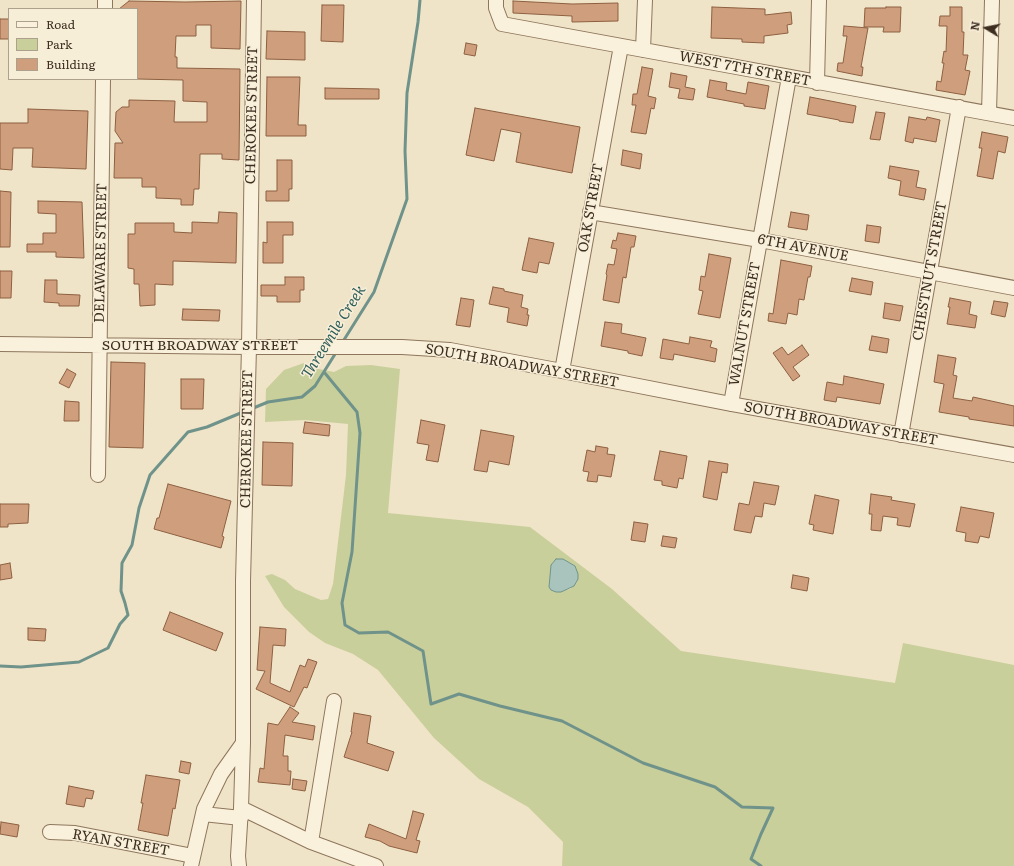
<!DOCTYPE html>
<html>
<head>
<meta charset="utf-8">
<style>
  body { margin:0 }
  #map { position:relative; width:1014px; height:866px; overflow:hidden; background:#f0e4c8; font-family:Literata,serif }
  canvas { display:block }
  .legend { position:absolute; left:8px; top:8px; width:130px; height:72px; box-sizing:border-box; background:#f7eed8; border:1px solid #ada18e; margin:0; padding:5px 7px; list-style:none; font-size:12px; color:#3d2e20 }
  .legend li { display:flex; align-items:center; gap:8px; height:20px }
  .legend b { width:20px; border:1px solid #ada18e }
  .north { position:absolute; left:966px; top:8px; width:40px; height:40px; -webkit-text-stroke:3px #f7eed8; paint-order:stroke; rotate:280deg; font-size:11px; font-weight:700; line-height:16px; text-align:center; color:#3d2e20 }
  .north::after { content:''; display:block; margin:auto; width:14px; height:18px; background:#3d2e20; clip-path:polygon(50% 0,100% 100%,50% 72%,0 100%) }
</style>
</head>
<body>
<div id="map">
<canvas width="1014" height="866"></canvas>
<ul class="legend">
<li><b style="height:5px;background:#faf1dc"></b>Road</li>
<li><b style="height:11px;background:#c9cf9b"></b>Park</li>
<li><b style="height:11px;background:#cf9f7d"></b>Building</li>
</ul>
<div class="north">N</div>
</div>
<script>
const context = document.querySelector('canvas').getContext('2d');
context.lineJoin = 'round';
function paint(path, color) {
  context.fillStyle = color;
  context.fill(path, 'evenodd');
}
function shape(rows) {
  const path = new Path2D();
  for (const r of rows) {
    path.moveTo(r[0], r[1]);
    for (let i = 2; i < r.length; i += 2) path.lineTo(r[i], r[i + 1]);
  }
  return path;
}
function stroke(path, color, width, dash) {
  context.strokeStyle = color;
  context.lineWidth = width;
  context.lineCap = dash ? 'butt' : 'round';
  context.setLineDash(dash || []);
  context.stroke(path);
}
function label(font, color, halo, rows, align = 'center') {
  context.font = font + ' Literata,serif';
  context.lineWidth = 3;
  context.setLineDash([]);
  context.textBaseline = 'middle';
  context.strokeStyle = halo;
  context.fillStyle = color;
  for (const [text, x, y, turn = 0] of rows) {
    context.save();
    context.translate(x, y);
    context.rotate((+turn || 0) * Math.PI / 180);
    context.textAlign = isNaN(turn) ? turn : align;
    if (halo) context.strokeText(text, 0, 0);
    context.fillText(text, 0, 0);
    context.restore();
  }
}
const green = shape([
  [304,363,319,369,334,372,346,366,371,365,400,369,388,513,530,527,612,589,681,651,895,683,903,643,1014,665,1014,866,562,866,563,842,528,807,479,779,434,738,378,670,353,654,325,643,309,632,284,607,265,576,272,574,285,580,295,589,321,600,328,599,333,584,346,475,348,424,305,420,265,422,266,389,284,370],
  [563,559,575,566,577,582,570,589,556,592,549,584,551,569,553,562]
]);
const water = shape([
  [556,559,563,559,575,566,578,574,578,579,574,586,561,592,556,592,551,590,549,587,551,565,556,559]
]);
const stream = shape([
  [342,343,374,292,407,199,405,151,407,93,418,22,420,0],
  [324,372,357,412,360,433,352,552,342,603,345,625,359,633,388,632,423,651,431,704,459,694,500,706,562,721,643,763,715,787,742,807,773,808,761,834,751,859,761,866],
  [251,409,268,402,302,397,315,386,337,351],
  [0,666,21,667,79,662,108,648,120,624,128,615,125,603,121,591,122,563,132,545,139,508,150,475,188,432,207,427,243,412]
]);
const building = shape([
  [129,1,185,2,241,1,240,49,211,48,211,25,196,25,196,36,176,36,175,57,177,57,177,68,240,69,239,160,222,159,222,154,200,154,199,189,194,189,193,205,181,205,181,199,156,198,156,187,142,187,142,178,114,178,115,143,123,143,115,131,116,112,122,107,129,107,129,100,175,101,174,122,207,122,207,102,183,101,183,80,137,79,137,9,119,9,129,1],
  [513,1,572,4,618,3,618,21,572,22,572,16,513,13,513,1],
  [322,5,344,5,343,42,321,41,322,5],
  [712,7,765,9,765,15,791,12,792,24,787,25,788,33,764,36,764,43,742,42,742,39,711,38,712,7],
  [886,7,901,7,900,32,883,32,884,27,864,27,865,8,886,8,886,7],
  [950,7,962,7,962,32,964,32,963,55,968,55,965,70,970,71,965,95,936,90,937,81,941,82,944,63,942,63,944,51,946,52,947,26,939,26,940,16,950,16,950,7],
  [0,19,9,19,9,39,0,39,0,19],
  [844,26,868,28,861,67,863,67,862,76,837,71,838,63,843,63,847,36,843,36,844,26],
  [267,31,305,32,305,60,266,59,267,31],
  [466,43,477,45,475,56,464,54,466,43],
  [642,67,653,69,648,96,656,98,654,109,651,108,646,134,631,132,636,105,632,105,633,94,637,94,642,67],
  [671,73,687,76,685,87,695,89,693,100,678,98,680,89,669,87,671,73],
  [267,77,300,77,298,125,306,125,306,136,266,136,267,77],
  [710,80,727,83,726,90,746,94,748,82,769,86,765,109,744,106,744,104,707,97,710,80],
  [325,88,379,89,379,99,325,99,325,88],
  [810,97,856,106,853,123,839,121,839,120,807,114,810,97],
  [475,108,580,127,572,173,516,162,521,133,501,129,494,161,466,155,475,108],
  [28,109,88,111,86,169,32,167,33,148,13,148,12,170,0,169,0,123,28,123,28,109],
  [876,112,885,113,880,140,870,139,876,112],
  [909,117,926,120,927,117,940,120,936,142,914,138,913,143,905,141,909,117],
  [982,132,1008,137,1005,153,998,151,993,179,977,176,982,148,979,148,982,132],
  [623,150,642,154,640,169,621,165,623,150],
  [277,160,292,160,292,189,289,189,289,201,266,201,266,191,277,191,277,160],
  [890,166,919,171,916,187,926,189,924,200,899,195,901,181,888,178,890,166],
  [0,191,11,192,10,247,0,247,0,191],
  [38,201,82,202,84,258,56,257,56,252,27,252,27,244,43,244,43,233,56,233,56,214,38,213,38,201],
  [219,212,237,213,236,263,173,261,173,285,155,284,155,305,140,306,139,284,134,284,134,269,128,268,128,234,135,234,135,223,174,223,174,232,192,233,192,222,218,223,219,212],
  [791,212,809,215,807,230,788,227,791,212],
  [267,222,293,222,293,235,283,235,283,263,263,263,263,242,267,243,267,222],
  [867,225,881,227,879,243,865,241,867,225],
  [618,233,636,236,634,247,631,247,626,278,623,277,619,303,603,300,607,275,606,274,608,264,614,265,617,249,611,248,613,240,616,241,618,233],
  [529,238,554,243,549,264,539,262,537,273,522,270,529,238],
  [709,254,731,258,720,318,698,314,703,291,699,290,701,276,705,277,709,254],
  [781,260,812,266,810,277,808,277,804,300,799,299,797,315,788,313,786,324,768,321,769,313,773,314,781,260],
  [0,271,12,271,11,298,0,298,0,271],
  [285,277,304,277,304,290,300,290,300,302,277,302,277,296,261,296,261,285,285,285,285,277],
  [852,278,873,282,871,295,849,291,852,278],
  [45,280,57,280,57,294,80,295,79,306,59,306,59,303,44,302,45,280],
  [493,287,504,289,504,291,523,295,521,307,528,309,527,315,529,315,527,326,507,322,509,308,489,304,493,287],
  [461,298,474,300,470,327,456,325,461,298],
  [950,298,971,302,969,314,977,316,975,328,947,324,950,307,948,307,950,298],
  [994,301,1008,303,1005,317,991,314,994,301],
  [885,303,903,306,900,321,883,318,885,303],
  [183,309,220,310,219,321,182,320,183,309],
  [605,322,622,324,621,333,646,338,642,356,628,353,628,351,601,346,605,322],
  [872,336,889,339,887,353,869,350,872,336],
  [690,337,712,341,710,347,717,349,715,362,674,354,673,360,660,358,663,339,689,344,690,337],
  [802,345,809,355,793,367,800,376,793,381,773,353,782,347,788,355,802,345],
  [938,355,956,358,953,375,957,376,953,398,972,401,973,397,1014,406,1014,426,969,419,969,417,939,412,944,384,934,382,938,355],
  [111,362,145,363,143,448,109,447,111,362],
  [67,369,76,374,69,388,59,383,67,369],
  [844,376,884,384,880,404,837,397,836,402,824,400,827,382,843,385,844,376],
  [181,379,204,379,203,409,181,409,181,379],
  [65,401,79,402,79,421,64,421,65,401],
  [421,420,445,425,438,462,426,460,429,445,417,443,421,420],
  [305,422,330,425,329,436,303,433,305,422],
  [481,430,514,436,509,465,489,461,487,472,474,470,481,430],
  [263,442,293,443,292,486,262,485,263,442],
  [596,446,608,448,607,454,615,455,611,477,598,475,597,482,587,481,589,472,583,471,587,450,595,452,596,446],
  [660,451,687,456,683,479,679,478,677,488,662,485,662,481,654,480,660,451],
  [709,461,728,464,727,473,722,472,717,500,703,497,709,461],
  [754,482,779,486,775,505,764,503,762,517,755,516,751,533,734,530,739,503,749,505,754,482],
  [168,484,231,501,222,536,224,537,221,548,154,529,157,518,159,518,168,484],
  [871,494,892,497,891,500,915,504,910,527,897,525,898,518,883,516,881,531,871,530,872,514,869,514,871,494],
  [815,495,839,500,833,534,813,530,814,525,809,524,815,495],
  [0,504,29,504,28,523,8,524,8,527,0,527,0,504],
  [961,507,994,513,989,538,980,536,978,543,965,541,966,533,956,531,961,507],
  [634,522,648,524,645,542,631,540,634,522],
  [663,536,677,538,675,548,661,546,663,536],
  [10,563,12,578,0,580,0,565,10,563],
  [793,575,809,578,807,591,791,588,793,575],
  [170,612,223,633,216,651,163,630,170,612],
  [260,627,286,629,285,646,273,645,270,683,290,692,300,665,305,667,308,659,317,662,307,688,304,687,294,707,256,689,265,671,257,670,260,627],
  [28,628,46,629,45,641,28,640,28,628],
  [290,707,299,713,292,722,315,726,313,740,285,735,283,756,288,756,288,771,291,771,290,785,258,782,260,768,264,769,268,723,278,725,290,707],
  [354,713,371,716,367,743,394,752,388,771,344,757,352,732,351,732,354,713],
  [181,761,191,763,189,774,179,772,181,761],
  [146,775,180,780,175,809,173,808,168,836,138,830,143,803,141,803,146,775],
  [293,779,307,781,305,791,292,789,293,779],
  [69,786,94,791,92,799,86,798,84,807,66,804,69,786],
  [413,811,424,814,416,840,420,841,417,853,389,846,380,841,365,837,369,824,406,839,413,811],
  [1,822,19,825,17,837,0,834,1,822]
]);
const minor = shape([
  [496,0,496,8,502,24,1014,118],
  [105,9,105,0],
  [643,50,645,0],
  [817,83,819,0],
  [989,113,992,0],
  [590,212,760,240,1014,288],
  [0,344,249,347,402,347,450,350,562,371,731,404,1014,455],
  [562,371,621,46],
  [731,404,789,77],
  [901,435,959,107],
  [98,475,103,79],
  [241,808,311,842,376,866],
  [203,814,241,818],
  [50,832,75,833,193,856],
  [311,842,334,701],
  [191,866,204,809,221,774,243,743,243,581,249,347,254,0],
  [239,866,238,856,241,808,243,743]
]);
const streetNames = [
  ["WEST 7TH STREET",745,69,11],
  ["CHEROKEE STREET",252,115,-89],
  ["OAK STREET",591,208,-80],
  ["6TH AVENUE",803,248,11],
  ["DELAWARE STREET",101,253,-89],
  ["CHESTNUT STREET",930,271,-80],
  ["WALNUT STREET",745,324,-80],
  ["SOUTH BROADWAY STREET",200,346],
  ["SOUTH BROADWAY STREET",522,366,10],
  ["SOUTH BROADWAY STREET",841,424,10],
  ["CHEROKEE STREET",247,439,-89],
  ["RYAN STREET",121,843,10]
];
const waterNames = [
  ["Threemile Creek",334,332,-58]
];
paint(green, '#c9cf9b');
paint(water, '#a9c4bc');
stroke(water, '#6f938a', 1);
stroke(stream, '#6f938a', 3);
paint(building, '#cf9f7d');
stroke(building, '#8d5f41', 1);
stroke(minor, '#8d765c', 16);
stroke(minor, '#faf1dc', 14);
label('14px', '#3d2e20', '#f7eed8', streetNames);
label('italic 15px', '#2f5d5a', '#f7eed8', waterNames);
</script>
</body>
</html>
